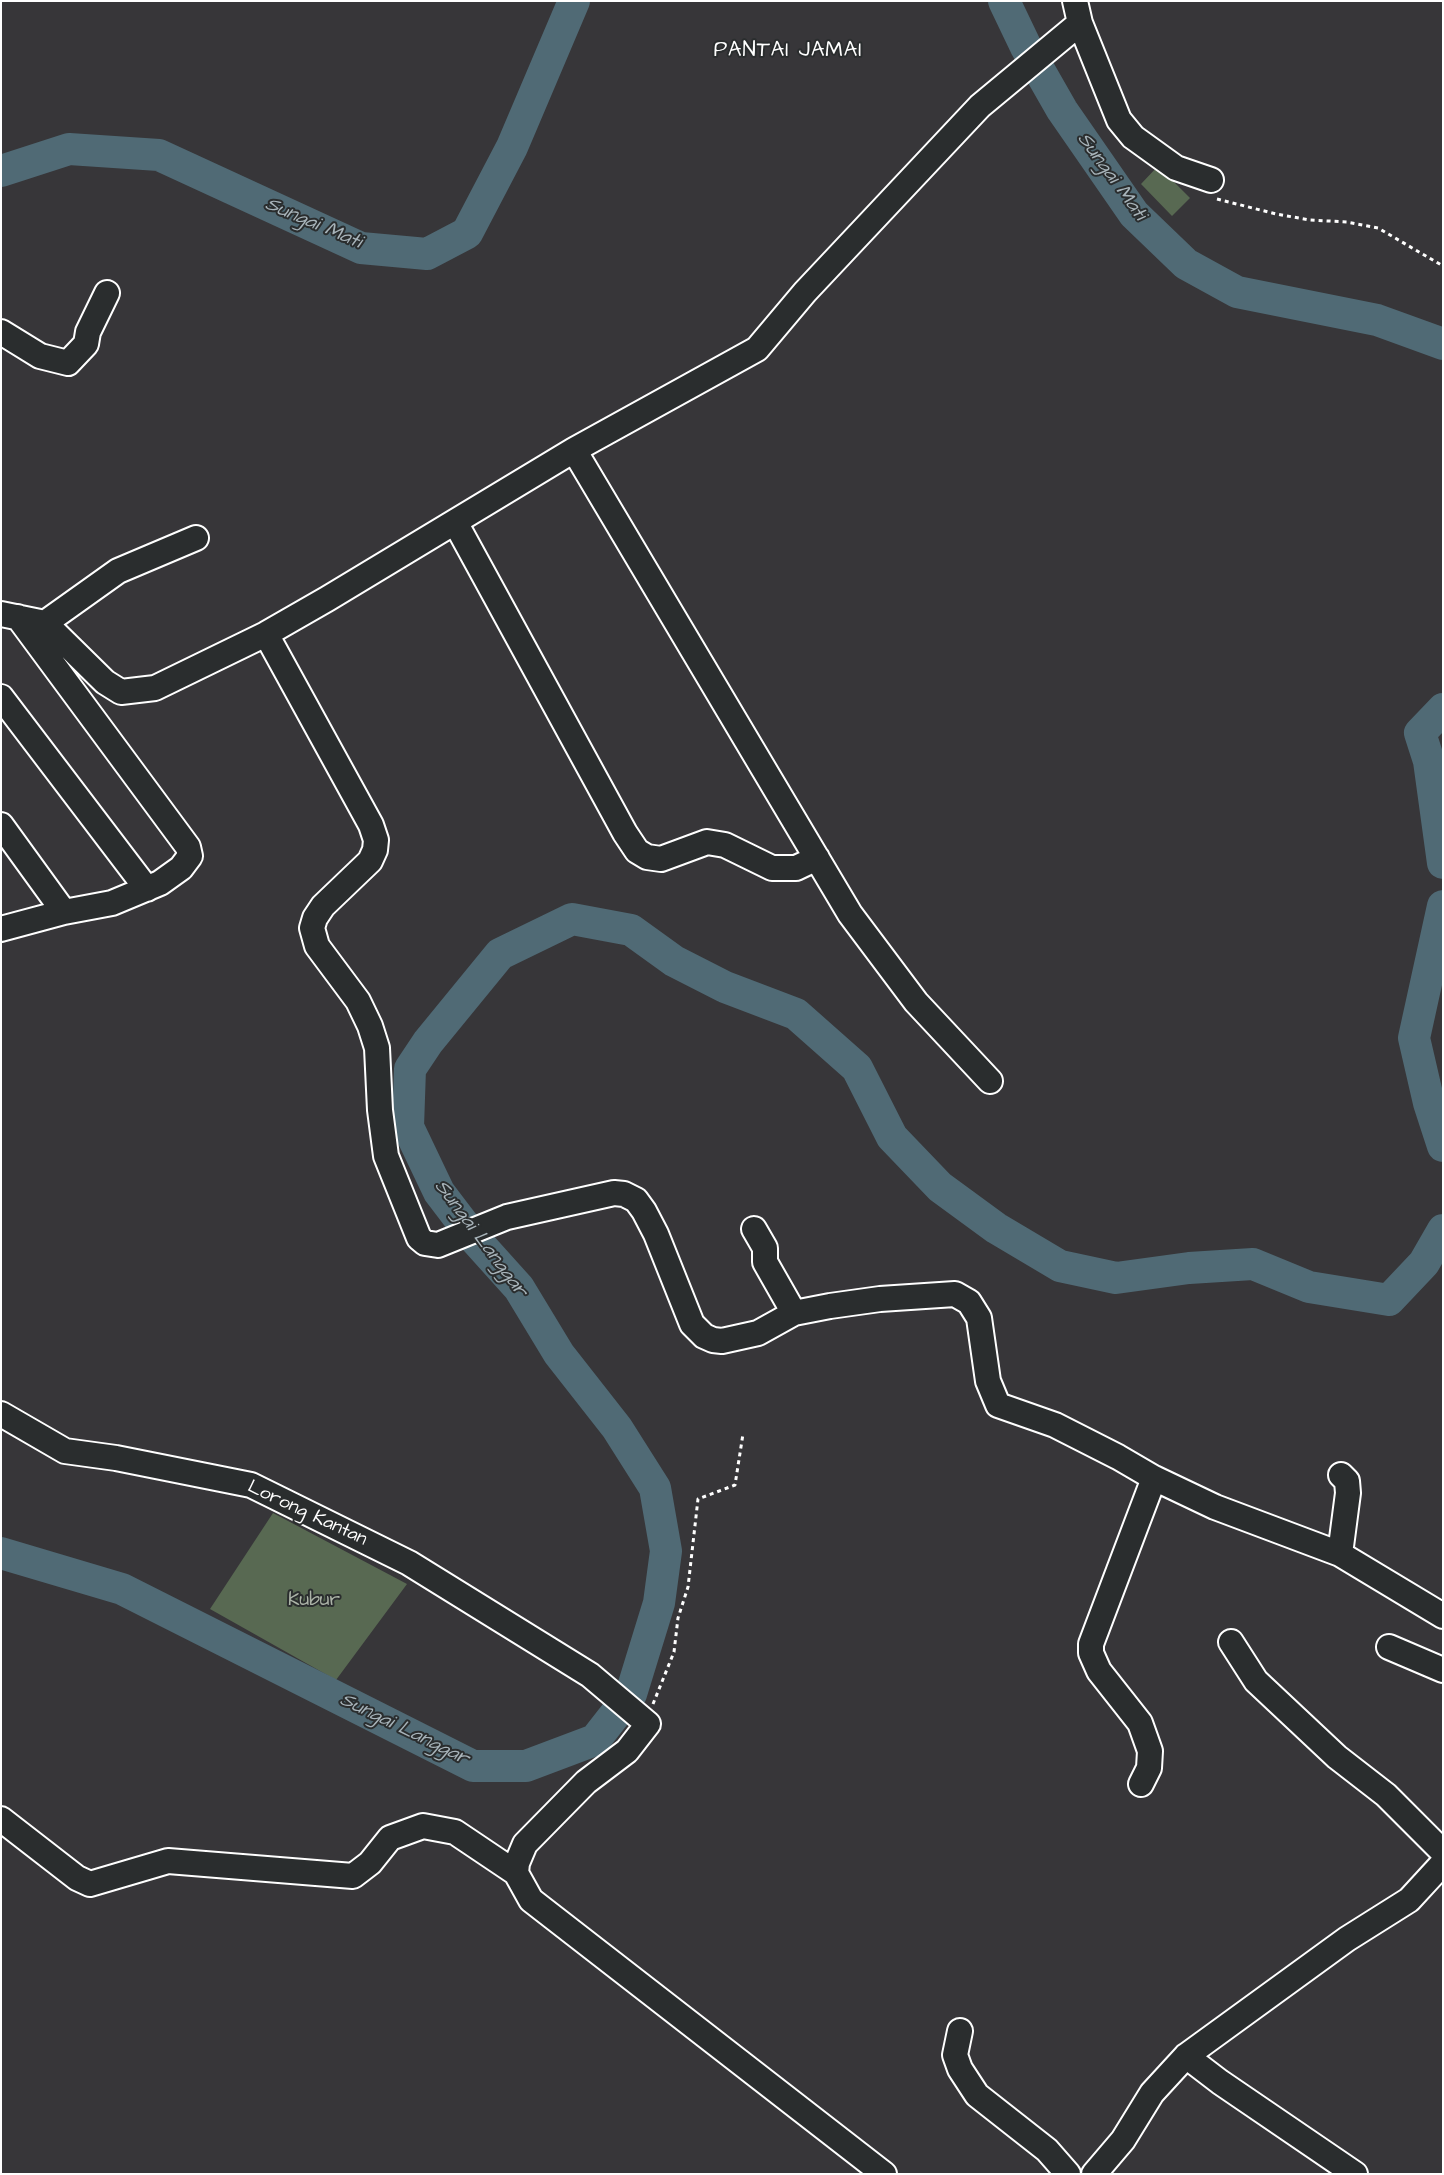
<!DOCTYPE html>
<html>
<head>
<meta charset="utf-8">
<style>
  body { margin:0 }
  #map { position:relative; width:1444px; height:2175px; overflow:hidden; background:#373639; font-family:"Architects Daughter",sans-serif }
  canvas { display:block }
  .frame { position:absolute; inset:0; border:2px solid #fff; pointer-events:none }
</style>
</head>
<body>
<div id="map">
<canvas width="1444" height="2175"></canvas>
<div class="frame"></div>
</div>
<script>
const context = document.querySelector('canvas').getContext('2d');
context.lineJoin = 'round';
function paint(path, color) {
  context.fillStyle = color;
  context.fill(path, 'evenodd');
}
function shape(rows) {
  const path = new Path2D();
  for (const r of rows) {
    path.moveTo(r[0], r[1]);
    for (let i = 2; i < r.length; i += 2) path.lineTo(r[i], r[i + 1]);
  }
  return path;
}
function stroke(path, color, width, dash) {
  context.strokeStyle = color;
  context.lineWidth = width;
  context.lineCap = dash ? 'butt' : 'round';
  context.setLineDash(dash || []);
  context.stroke(path);
}
function label(font, color, halo, rows, align = 'center') {
  context.font = font + ' "Architects Daughter",sans-serif';
  context.lineWidth = 4;
  context.setLineDash([]);
  context.textBaseline = 'middle';
  context.strokeStyle = halo;
  context.fillStyle = color;
  for (const [text, x, y, turn = 0] of rows) {
    context.save();
    context.translate(x, y);
    context.rotate((+turn || 0) * Math.PI / 180);
    context.textAlign = isNaN(turn) ? turn : align;
    if (halo) context.strokeText(text, 0, 0);
    context.fillText(text, 0, 0);
    context.restore();
  }
}
const green = shape([
  [1158,166,1190,198,1172,216,1141,184],
  [273,1513,407,1584,336,1680,210,1609]
]);
const river = shape([
  [1004,1,1026,47,1062,110,1134,214,1186,264,1237,292,1377,320,1443,344],
  [1,171,69,149,159,155,361,248,427,254,467,233,512,147,574,1],
  [1443,709,1420,733,1429,761,1443,863],
  [1443,906,1414,1038,1429,1103,1443,1146],
  [1,1553,122,1589,473,1766,526,1766,595,1740,631,1694,659,1603,666,1551,655,1488,617,1428,559,1354,519,1288,474,1238,439,1192,408,1127,410,1069,428,1042,500,954,572,919,631,930,674,961,725,987,796,1014,857,1068,892,1137,940,1187,996,1228,1060,1266,1116,1278,1189,1268,1253,1264,1309,1287,1389,1300,1424,1263,1443,1230]
]);
const path = shape([
  [1217,199,1276,214,1310,220,1347,222,1378,228,1443,266],
  [653,1704,674,1652,678,1618,688,1587,698,1499,735,1485,743,1434]
]);
const minor = shape([
  [1075,1,1080,23,1119,120,1133,137,1176,168,1211,180],
  [1,332,40,356,68,363,86,344,88,332,107,293],
  [574,450,850,914,916,1002,990,1081],
  [455,522,625,833,637,851,647,857,661,859,707,842,725,845,772,868,796,868,817,858],
  [1,614,45,623,105,682,121,692,155,688,266,634,327,599,574,450,757,349,805,292,980,106,1080,23],
  [45,623,118,571,196,538],
  [266,634,371,825,376,840,375,850,370,861,323,906,315,918,312,928,317,946,358,1001,370,1026,377,1048,380,1110,386,1156,419,1238,425,1243,438,1245,507,1217,614,1193,624,1194,636,1200,644,1211,656,1234,692,1324,704,1336,713,1340,722,1341,758,1333,794,1313,830,1306,880,1299,955,1294,969,1302,979,1318,988,1381,998,1405,1055,1425,1118,1457,1154,1478,1215,1507,1340,1554,1443,1616],
  [1,697,147,889],
  [1,825,64,912],
  [1,929,64,912,112,903,160,883,181,868,190,856,188,847,18,617],
  [754,1229,765,1248,765,1262,794,1313],
  [1,1414,65,1451,116,1458,251,1485,409,1563,590,1675,648,1724,627,1751,586,1782,525,1844,517,1863,516,1873,531,1900,884,2174],
  [1340,1554,1348,1493,1347,1481,1341,1475],
  [1231,1642,1256,1681,1337,1757,1386,1795,1443,1852],
  [1389,1647,1443,1670],
  [1141,1784,1149,1768,1150,1751,1140,1723,1099,1671,1091,1653,1091,1644,1154,1478],
  [1,1819,77,1878,90,1884,168,1861,353,1876,370,1863,390,1838,423,1826,455,1832,516,1873],
  [960,2031,955,2055,960,2069,977,2095,1047,2150,1068,2174],
  [1186,2056,1220,2082,1355,2174],
  [1094,2174,1123,2140,1152,2093,1186,2056,1347,1939,1409,1900,1443,1863]
]);
const streetNames = [
  ["Lorong Kantan",307,1514,25]
];
const parkNames = [
  ["Kubur",314,1601]
];
const waterNames = [
  ["Sungai Mati",1111,177,54],
  ["Sungai Mati",313,224,23],
  ["Sungai Langgar",480,1239,53],
  ["Sungai Langgar",404,1730,26]
];
const quarterNames = [
  ["PANTAI JAMAI",788,52]
];
paint(green, '#586952');
stroke(river, '#506a75', 32);
stroke(minor, '#fff', 28);
stroke(path, '#fff', 3, [4, 4]);
stroke(minor, '#2a2d2e', 24);
label('19px', '#fff', '#2a2d2e', streetNames);
label('19px', '#acb4a8', '#2a2d2e', parkNames);
label('italic 20px', '#a8b4ba', '#2a2d2e', waterNames);
context.letterSpacing = '1px';
label('21px', '#fff', '#2a2d2e', quarterNames);
context.letterSpacing = '0px';
</script>
</body>
</html>
